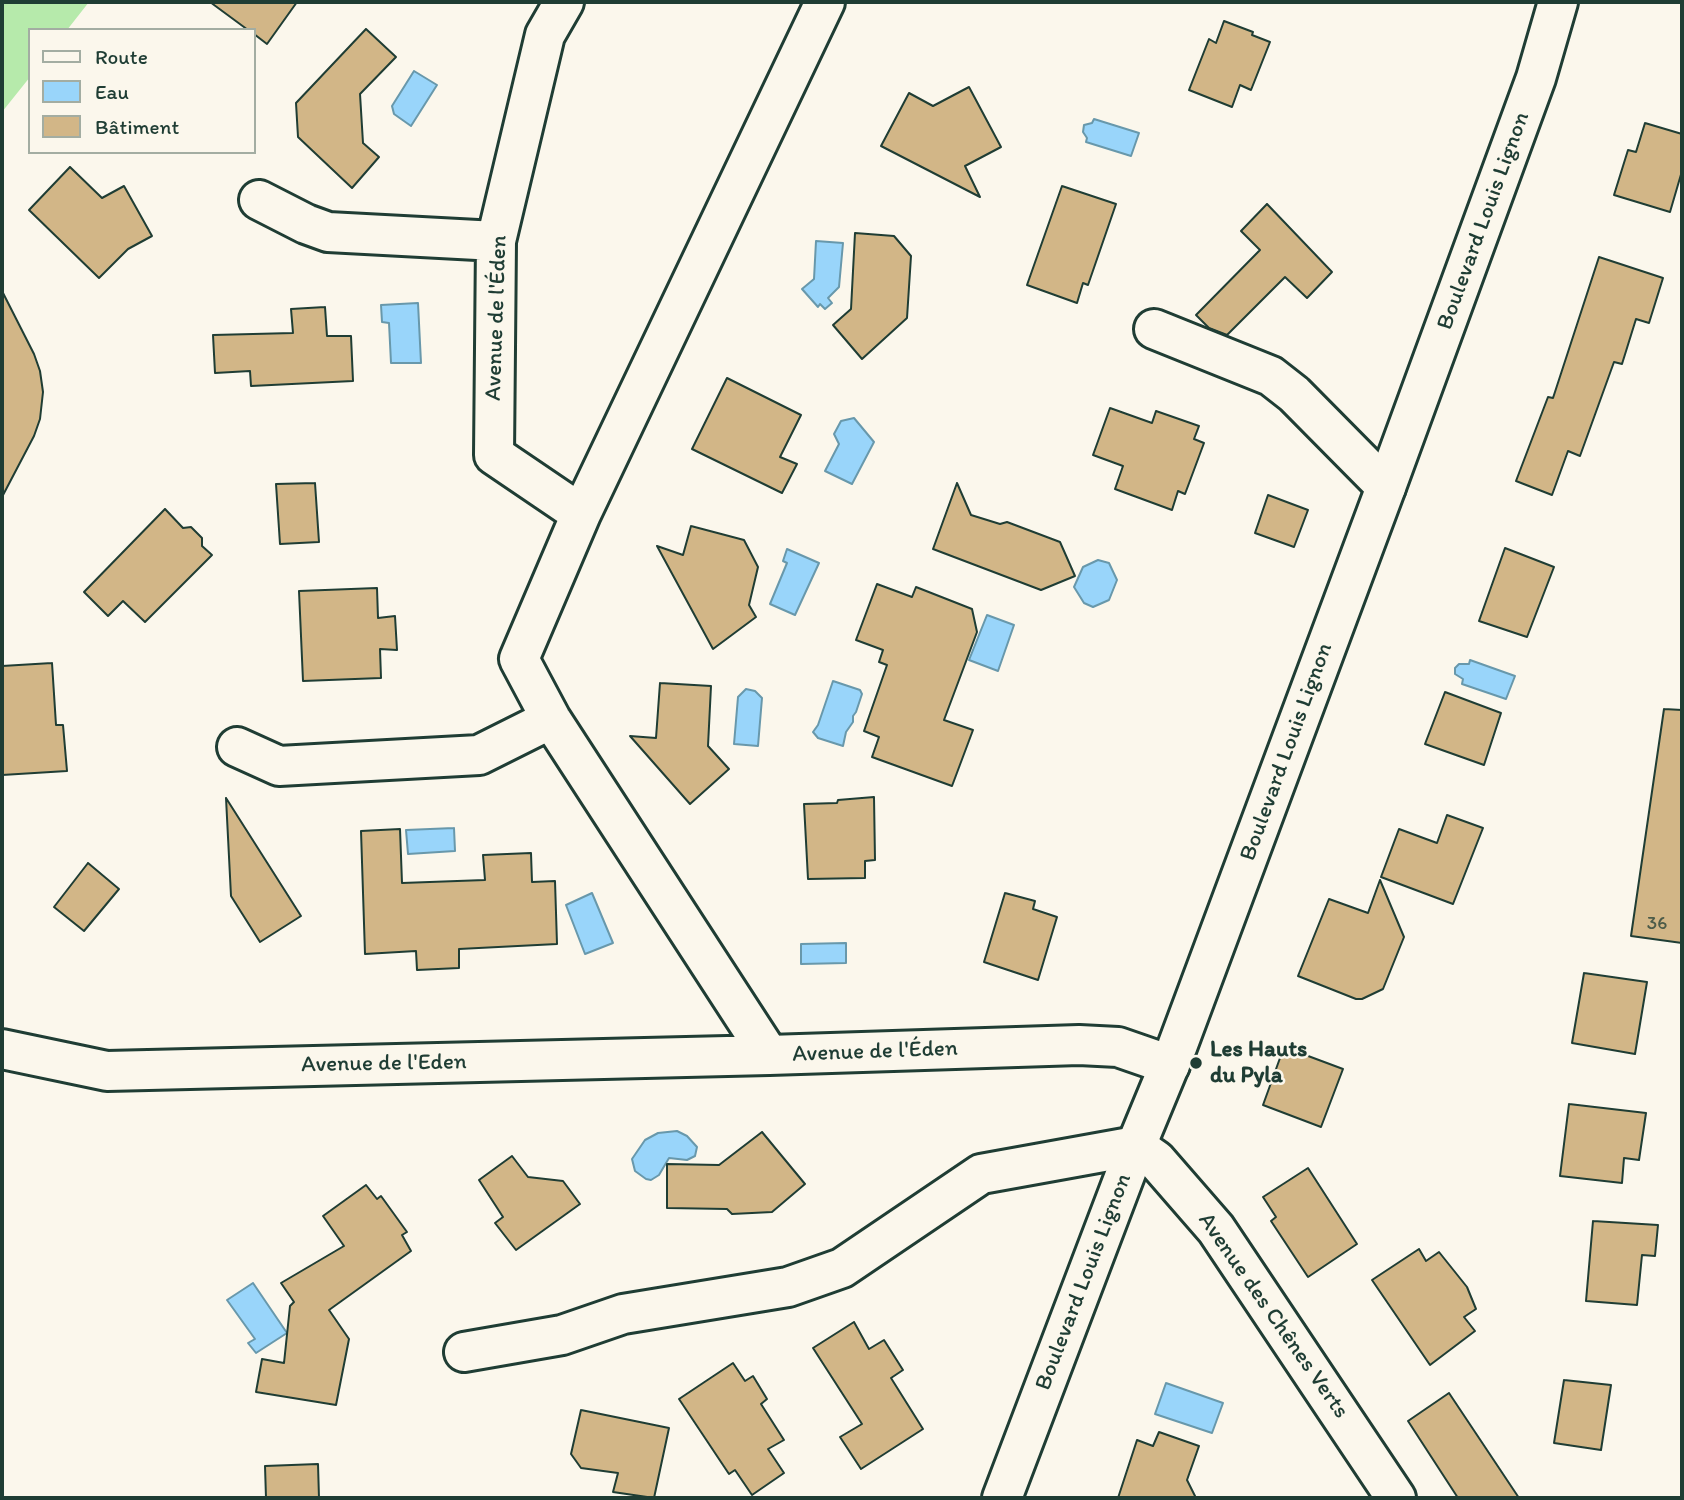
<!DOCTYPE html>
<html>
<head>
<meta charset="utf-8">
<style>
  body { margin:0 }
  #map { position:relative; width:1684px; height:1500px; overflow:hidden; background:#fbf7ec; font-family:Itim,sans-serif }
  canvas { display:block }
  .frame { position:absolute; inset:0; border:4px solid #1f3d34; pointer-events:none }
  .legend { position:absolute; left:28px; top:28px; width:228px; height:126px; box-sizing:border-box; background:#fbf7ec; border:2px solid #a3ada2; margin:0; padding:9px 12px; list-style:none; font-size:21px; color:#1f3d34 }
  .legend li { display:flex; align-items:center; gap:14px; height:35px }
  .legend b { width:35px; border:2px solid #a3ada2 }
</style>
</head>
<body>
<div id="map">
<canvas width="1684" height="1500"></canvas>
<div class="frame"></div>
<ul class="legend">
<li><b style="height:9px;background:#fbf7ec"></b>Route</li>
<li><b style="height:19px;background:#99d5fa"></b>Eau</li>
<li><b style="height:19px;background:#d2b687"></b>Bâtiment</li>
</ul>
</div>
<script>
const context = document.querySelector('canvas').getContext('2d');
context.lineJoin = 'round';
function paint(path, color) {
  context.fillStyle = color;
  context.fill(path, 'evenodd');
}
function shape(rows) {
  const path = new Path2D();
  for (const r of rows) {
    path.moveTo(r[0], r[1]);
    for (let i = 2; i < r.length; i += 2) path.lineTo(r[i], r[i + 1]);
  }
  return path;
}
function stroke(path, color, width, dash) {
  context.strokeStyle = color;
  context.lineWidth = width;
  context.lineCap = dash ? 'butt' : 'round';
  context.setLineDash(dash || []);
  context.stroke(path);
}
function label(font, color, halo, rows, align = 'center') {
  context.font = font + ' Itim,sans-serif';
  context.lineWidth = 5;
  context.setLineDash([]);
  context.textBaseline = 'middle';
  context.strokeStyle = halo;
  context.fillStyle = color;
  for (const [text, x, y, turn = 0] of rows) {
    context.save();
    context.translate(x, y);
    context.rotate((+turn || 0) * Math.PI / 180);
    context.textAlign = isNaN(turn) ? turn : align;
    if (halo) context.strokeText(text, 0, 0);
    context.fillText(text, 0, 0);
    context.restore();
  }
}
const green = shape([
  [2,2,89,2,67,30,30,30,30,77,2,112]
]);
const water = shape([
  [414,71,437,85,411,126,394,114,392,106,414,71],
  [1094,119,1139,133,1131,156,1086,142,1087,138,1083,132,1084,125,1092,123,1094,119],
  [816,241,843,243,839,287,828,298,832,303,825,309,820,304,818,307,802,289,814,279,816,241],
  [418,303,421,363,391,363,389,323,382,322,381,305,418,303],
  [854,418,874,442,852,484,825,471,839,444,834,434,841,421,854,418],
  [787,549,819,563,795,615,770,604,787,563,783,561,787,549],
  [1098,560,1109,563,1117,580,1109,600,1093,607,1084,603,1074,587,1083,567,1098,560],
  [987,615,1014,625,998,671,969,660,987,615],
  [1470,660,1515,676,1506,699,1462,684,1463,679,1455,674,1455,668,1459,664,1469,664,1470,660],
  [833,681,860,690,862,694,856,712,853,716,853,722,846,732,843,746,818,738,813,732,818,725,833,681],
  [746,689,755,691,762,698,758,746,734,744,738,697,746,689],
  [454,828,455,851,408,854,406,830,454,828],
  [592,893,613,943,585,954,566,905,592,893],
  [846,943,846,963,801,964,801,944,846,943],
  [677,1131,687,1136,697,1147,695,1156,687,1160,669,1158,659,1175,651,1180,646,1179,635,1171,632,1159,645,1140,658,1133,677,1131],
  [253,1283,287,1333,256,1353,248,1343,255,1339,227,1300,253,1283],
  [1166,1383,1223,1403,1212,1433,1155,1414,1166,1383]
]);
const building = shape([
  [210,2,297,2,267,44,254,34,254,30,248,30,210,2],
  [1224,21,1253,32,1252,35,1270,42,1251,90,1240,85,1232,107,1189,90,1209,39,1216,43,1224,21],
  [366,29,396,57,360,94,363,143,379,157,352,188,298,137,296,103,366,29],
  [969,87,1001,147,965,166,980,197,881,146,909,93,933,106,969,87],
  [1645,123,1682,134,1682,171,1670,212,1614,195,1628,150,1636,152,1645,123],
  [70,167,102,198,124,186,152,236,128,249,99,278,29,210,70,167],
  [1062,186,1116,204,1088,285,1083,283,1077,303,1027,285,1062,186],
  [1267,204,1332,272,1307,298,1285,277,1227,335,1209,328,1196,315,1260,250,1241,231,1267,204],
  [855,233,894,236,911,256,907,318,862,359,833,325,851,309,855,233],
  [1599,257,1663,278,1649,323,1636,319,1622,364,1614,362,1580,456,1568,451,1552,495,1516,481,1548,397,1553,398,1599,257],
  [2,291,34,354,40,371,43,392,40,419,34,436,2,497,2,291],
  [325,307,327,336,351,336,353,381,251,386,250,371,215,373,213,335,293,333,291,309,325,307],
  [727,378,801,415,780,457,797,464,782,493,692,449,727,378],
  [1110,408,1152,423,1156,411,1199,426,1194,439,1204,443,1185,494,1178,491,1172,510,1115,489,1123,466,1093,455,1110,408],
  [315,483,319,542,280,544,276,484,315,483],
  [957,483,971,515,1000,524,1007,522,1060,542,1075,576,1041,590,933,549,957,483],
  [1268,495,1308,510,1294,547,1255,533,1268,495],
  [165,509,183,528,191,527,202,538,202,546,212,555,145,622,123,601,108,616,84,592,165,509],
  [691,526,744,540,758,567,749,605,756,617,713,649,657,546,683,555,691,526],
  [1505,548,1554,567,1527,637,1479,621,1505,548],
  [877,584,912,597,916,587,972,609,977,632,944,720,973,730,952,786,872,757,879,737,864,731,887,665,879,662,883,650,856,640,877,584],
  [377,588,378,618,395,616,397,650,380,649,381,678,303,681,299,591,377,588],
  [52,663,56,725,63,725,67,771,2,775,2,666,52,663],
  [660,683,711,686,708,746,729,769,690,804,630,736,656,738,660,683],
  [1445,692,1501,713,1484,765,1425,744,1445,692],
  [1664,709,1682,710,1682,943,1631,936,1664,709],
  [874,797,875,860,865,861,865,878,808,879,804,804,837,803,838,800,874,797],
  [226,798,301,916,260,942,231,896,226,798],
  [1447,815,1483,828,1453,904,1381,877,1399,829,1437,843,1447,815],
  [400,829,402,883,485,880,483,855,531,853,532,882,555,881,557,944,459,949,459,968,417,970,416,951,365,954,361,831,400,829],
  [88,863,119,889,84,931,54,907,88,863],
  [1380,880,1404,937,1383,989,1362,999,1356,999,1298,976,1329,899,1368,913,1380,880],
  [1005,893,1035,901,1033,909,1057,917,1038,980,984,962,1005,893],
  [1584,973,1647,982,1635,1054,1572,1043,1584,973],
  [1284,1047,1343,1069,1321,1127,1263,1105,1284,1047],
  [1569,1104,1646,1113,1639,1160,1624,1158,1622,1183,1560,1176,1569,1104],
  [762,1132,805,1184,772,1212,732,1214,727,1209,667,1208,667,1164,719,1165,762,1132],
  [512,1156,528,1177,563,1181,580,1204,516,1250,495,1223,503,1217,479,1180,512,1156],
  [1308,1168,1357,1244,1308,1277,1271,1221,1276,1217,1263,1197,1308,1168],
  [366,1185,377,1199,381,1196,407,1232,402,1235,411,1251,329,1310,349,1339,336,1405,256,1392,262,1359,284,1363,290,1306,294,1302,281,1283,344,1246,323,1216,366,1185],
  [1593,1221,1658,1225,1655,1256,1642,1255,1637,1305,1586,1301,1593,1221],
  [1419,1249,1426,1261,1439,1252,1467,1287,1476,1309,1464,1317,1475,1331,1430,1365,1372,1280,1419,1249],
  [854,1322,869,1349,884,1340,903,1370,891,1378,923,1429,861,1469,840,1437,862,1424,813,1348,854,1322],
  [733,1363,745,1381,753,1376,767,1399,761,1404,784,1440,768,1449,784,1473,752,1495,735,1470,729,1474,679,1399,733,1363],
  [1564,1380,1611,1385,1601,1450,1554,1443,1564,1380],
  [1449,1393,1519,1498,1458,1498,1408,1421,1449,1393],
  [581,1410,669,1428,654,1498,613,1492,618,1473,581,1468,571,1454,581,1410],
  [1159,1432,1199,1446,1187,1480,1196,1498,1118,1498,1137,1440,1153,1446,1159,1432],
  [318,1464,319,1498,266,1498,265,1466,318,1464]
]);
const minor = shape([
  [564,2,545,35,496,241,494,455,581,514],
  [825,2,581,514,519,659,551,719,769,1055,1079,1045,1118,1047,1170,1065],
  [259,200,306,224,328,232,496,241],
  [1154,329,1271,376,1294,394,1386,487],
  [237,747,279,766,479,755,551,719],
  [2,1049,107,1071,769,1055],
  [464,1352,562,1335,623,1314,788,1287,842,1268,981,1174,1136,1146,1156,1160,1216,1229,1396,1498]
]);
const major = shape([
  [1002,1498,1136,1146,1177,1047,1386,487,1536,78,1558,2]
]);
const markers = [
  [1196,1063,7,"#1f3d34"]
];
const numberNames = [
  ["36",1657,924]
];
const streetNames = [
  ["Boulevard Louis Lignon",1484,221,-70],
  ["Avenue de l'Éden",497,318,-88],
  ["Boulevard Louis Lignon",1287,752,-70],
  ["Avenue de l'Éden",875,1052,-2],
  ["Avenue de l'Eden",384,1064,-1],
  ["Boulevard Louis Lignon",1084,1282,-69],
  ["Avenue des Chênes Verts",1273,1316,55]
];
const poiNames = [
  ["Les Hauts",1210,1050],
  ["du Pyla",1210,1076]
];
paint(green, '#b6eaab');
paint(water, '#99d5fa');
stroke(water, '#6898ab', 2);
paint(building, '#d2b687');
stroke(building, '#1f3d34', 2);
stroke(minor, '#1f3d34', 44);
stroke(major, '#1f3d34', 44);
stroke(minor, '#fbf7ec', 38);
stroke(major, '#fbf7ec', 38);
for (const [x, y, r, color] of markers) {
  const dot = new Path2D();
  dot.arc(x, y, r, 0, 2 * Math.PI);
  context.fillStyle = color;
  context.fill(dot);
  stroke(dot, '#fbf7ec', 2.5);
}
label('19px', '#4c5b49', null, numberNames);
label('23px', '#1f3d34', '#fbf7ec', streetNames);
label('bold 23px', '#1f3d34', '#fbf7ec', poiNames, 'left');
</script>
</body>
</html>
